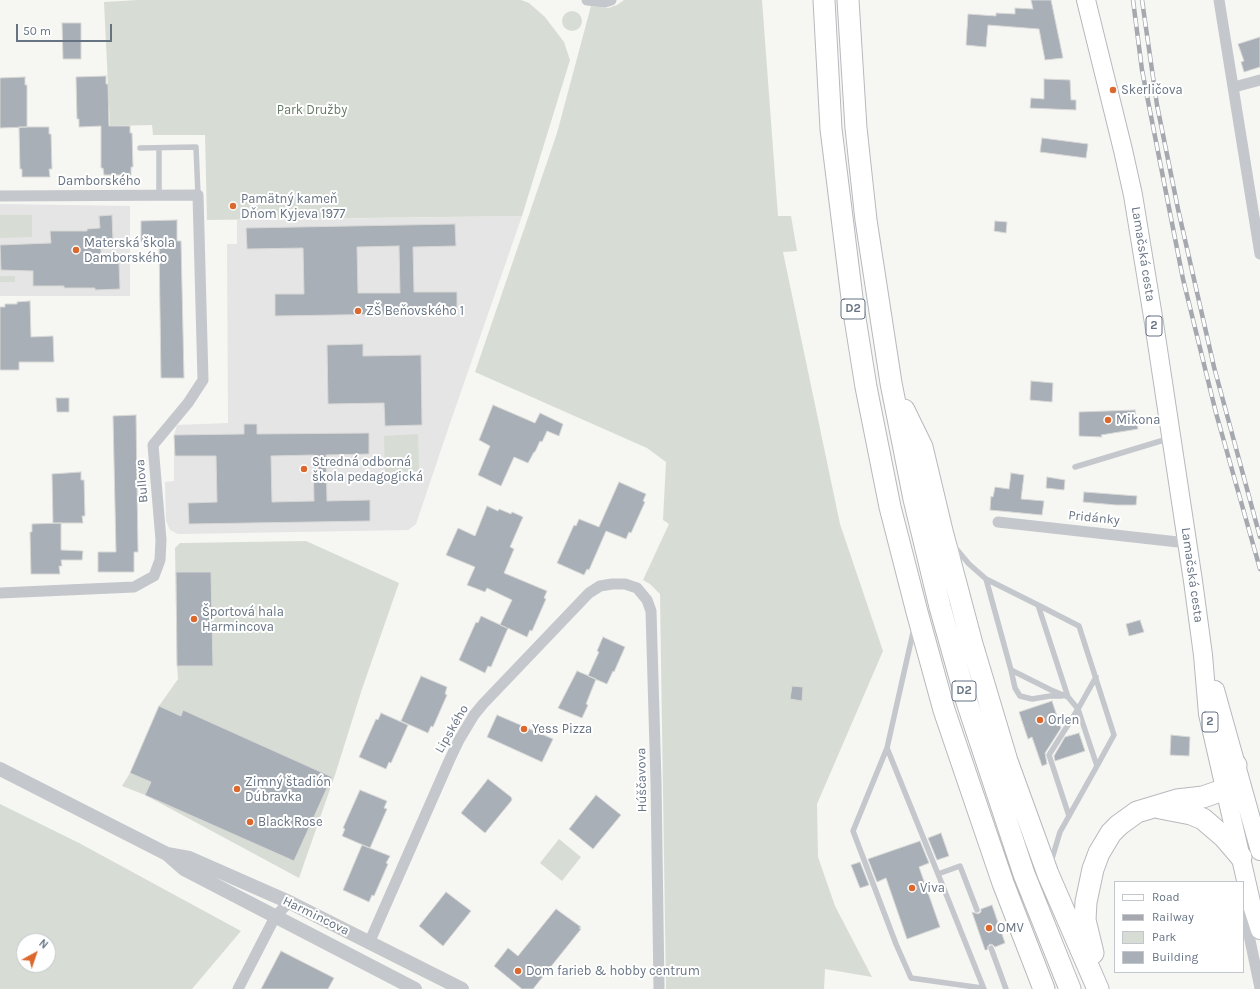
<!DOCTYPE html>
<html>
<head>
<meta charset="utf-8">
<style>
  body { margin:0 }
  #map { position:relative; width:1260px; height:989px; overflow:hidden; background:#f6f6f3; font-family:Karla,sans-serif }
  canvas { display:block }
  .legend { position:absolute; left:1114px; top:881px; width:130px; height:92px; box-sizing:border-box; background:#fff; border:1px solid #c2c7cd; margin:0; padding:5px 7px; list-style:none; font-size:12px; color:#667383 }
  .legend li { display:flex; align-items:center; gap:8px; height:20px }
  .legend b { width:20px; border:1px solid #c2c7cd }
  .north { position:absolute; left:16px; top:933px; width:40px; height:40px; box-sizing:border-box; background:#fff; border:1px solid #c2c7cd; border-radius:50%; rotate:40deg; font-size:11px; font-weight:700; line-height:16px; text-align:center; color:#667383 }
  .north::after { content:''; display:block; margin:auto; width:14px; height:18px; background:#dc682e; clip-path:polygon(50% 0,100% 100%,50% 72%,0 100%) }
  .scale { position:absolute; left:16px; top:24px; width:96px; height:18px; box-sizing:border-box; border:2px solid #667383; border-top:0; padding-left:5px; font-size:12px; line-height:14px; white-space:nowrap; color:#667383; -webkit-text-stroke:3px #fff; paint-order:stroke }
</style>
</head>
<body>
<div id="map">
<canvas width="1260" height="989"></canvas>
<ul class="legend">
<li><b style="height:5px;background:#fff"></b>Road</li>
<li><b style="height:5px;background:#a5a9af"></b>Railway</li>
<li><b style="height:11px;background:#d7ddd4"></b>Park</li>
<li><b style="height:11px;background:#a9afb6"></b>Building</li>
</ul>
<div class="north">N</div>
<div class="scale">50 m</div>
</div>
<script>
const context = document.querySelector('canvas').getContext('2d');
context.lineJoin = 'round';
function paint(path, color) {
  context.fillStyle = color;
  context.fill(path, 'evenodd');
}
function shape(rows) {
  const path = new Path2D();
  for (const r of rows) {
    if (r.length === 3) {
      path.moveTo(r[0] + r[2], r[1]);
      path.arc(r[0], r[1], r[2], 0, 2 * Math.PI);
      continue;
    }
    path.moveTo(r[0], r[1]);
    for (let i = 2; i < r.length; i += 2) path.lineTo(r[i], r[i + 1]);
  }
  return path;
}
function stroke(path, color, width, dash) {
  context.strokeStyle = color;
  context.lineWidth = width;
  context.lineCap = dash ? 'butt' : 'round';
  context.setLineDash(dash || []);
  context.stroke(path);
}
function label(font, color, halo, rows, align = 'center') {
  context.font = font + ' Karla,sans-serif';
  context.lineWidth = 4;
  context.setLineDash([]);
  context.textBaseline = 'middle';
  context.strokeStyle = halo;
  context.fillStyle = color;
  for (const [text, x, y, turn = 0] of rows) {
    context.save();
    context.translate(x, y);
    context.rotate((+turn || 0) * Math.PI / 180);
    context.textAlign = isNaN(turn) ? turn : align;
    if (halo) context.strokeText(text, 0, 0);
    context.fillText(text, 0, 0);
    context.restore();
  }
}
const built = shape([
  [0,204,130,206,130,296,0,296],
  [522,216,447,432,416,524,408,530,178,534,170,530,166,521,165,482,174,481,174,435,177,425,228,423,227,244,237,244,237,220]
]);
const green = shape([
  [138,0,521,0,529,3,545,17,564,42,570,60,522,216,207,220,205,135,153,135,152,125,110,126,104,2],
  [624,0,762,0,778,216,791,216,797,251,783,252,840,524,883,651,817,804,818,857,835,906,872,977,825,969,824,989,666,989,660,594,650,584,643,580,669,524,663,520,666,462,647,448,475,372,557,133,591,6,608,8,617,5],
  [572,21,10],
  [0,215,32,215,32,237,0,238],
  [0,276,15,276,15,282,0,282],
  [418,434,419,471,385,472,384,436],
  [306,541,399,583,362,689,335,775,299,878,145,795,122,786,130,773,159,706,178,679,177,666,175,548,180,543,184,543],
  [0,804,79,843,241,931,192,989,0,989],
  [24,941,48,941,48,965,24,965],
  [559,839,581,857,562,881,540,863]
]);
const building = shape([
  [1031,0,1051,0,1063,58,1045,60,1039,29,988,25,986,47,966,45,968,14,996,16,996,13,1015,14,1015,8,1033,9,1031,0],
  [62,23,81,23,81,59,63,59,62,23],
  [1260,37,1260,67,1244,72,1241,62,1244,61,1238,44,1260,37],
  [106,76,106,84,108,84,109,126,130,126,130,133,132,133,133,167,131,167,131,175,104,175,103,168,101,168,101,126,79,127,79,119,77,119,76,77,106,76],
  [25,77,25,85,27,85,27,127,0,128,0,78,25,77],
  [1044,79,1070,80,1071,100,1076,100,1076,110,1030,108,1031,98,1044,99,1044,79],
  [19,127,49,127,49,134,51,134,52,169,49,169,50,177,22,177,22,169,20,169,19,127],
  [1042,138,1088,144,1086,158,1040,152,1042,138],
  [112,215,113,241,101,241,101,263,119,263,120,289,95,290,95,288,64,288,64,286,33,286,33,271,1,270,0,245,51,243,50,231,87,231,87,229,100,228,99,216,112,215],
  [177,220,177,241,181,241,184,378,161,378,159,242,141,242,141,221,177,220],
  [995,221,1007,222,1006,233,994,231,995,221],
  [455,224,456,246,413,247,414,292,457,292,457,313,275,316,275,294,304,294,303,248,247,249,246,228,455,224],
  [399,246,400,293,358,293,357,247,399,246],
  [30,301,31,337,53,336,54,362,19,362,19,370,0,370,0,307,5,307,5,304,17,304,17,302,30,301],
  [363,344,363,356,421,355,422,425,385,426,384,403,328,404,327,345,363,344],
  [1031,381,1053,383,1052,402,1030,400,1031,381],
  [56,398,69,398,69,412,57,412,56,398],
  [493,405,535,423,540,413,563,424,559,436,547,431,542,442,540,441,535,452,534,452,528,463,514,457,501,486,478,475,490,446,479,440,493,405],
  [1135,410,1138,429,1101,435,1102,437,1079,436,1079,412,1135,410],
  [136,415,138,552,134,552,134,572,98,572,98,552,116,552,113,416,136,415],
  [244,424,257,424,257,434,369,433,369,454,326,455,327,501,370,500,370,521,189,524,188,503,217,502,216,456,175,456,174,435,244,434,244,424],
  [313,455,314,501,272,502,271,456,313,455],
  [81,472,81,480,84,480,85,516,82,516,83,523,53,523,52,474,81,472],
  [1011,473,1024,475,1021,499,1044,501,1042,515,990,510,991,496,993,497,995,487,1009,489,1011,473],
  [1047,477,1065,480,1064,490,1046,488,1047,477],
  [619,482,646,494,643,501,645,502,631,533,629,532,626,539,606,531,589,570,587,569,584,575,557,563,574,525,576,526,579,519,599,527,619,482],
  [1084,492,1137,496,1136,505,1116,505,1083,502,1084,492],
  [487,506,498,511,499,509,511,514,512,512,523,517,510,547,514,549,504,573,547,591,544,598,546,599,532,631,530,630,527,637,508,628,491,667,488,666,485,673,459,660,476,622,478,623,481,616,507,628,500,625,512,600,487,588,485,592,467,585,475,567,446,555,458,528,475,536,487,506],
  [61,523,61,550,83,551,82,560,61,560,62,566,59,566,60,574,31,574,30,532,32,532,32,524,61,523],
  [176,572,211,572,213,666,177,666,176,572],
  [1140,620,1144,632,1129,636,1126,624,1140,620],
  [603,637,625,647,614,672,613,671,607,684,588,676,599,652,597,651,603,637],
  [577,671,596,679,586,704,588,705,582,718,558,708,577,671],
  [421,676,447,687,445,694,447,695,433,727,431,726,428,733,401,721,421,676],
  [792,686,803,687,802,701,790,699,792,686],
  [1052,701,1061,728,1045,753,1047,764,1042,766,1032,737,1028,739,1019,712,1052,701],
  [159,706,181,716,183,710,332,777,294,861,145,795,151,782,130,773,159,706],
  [381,713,408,725,391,763,389,762,386,769,359,757,376,719,378,720,381,713],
  [497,715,553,739,542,762,487,737,497,715],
  [1079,733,1085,751,1055,761,1054,756,1065,737,1079,733],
  [1171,735,1190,737,1189,756,1170,755,1171,735],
  [488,779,511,797,512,800,485,833,461,813,488,779],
  [360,790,387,801,384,808,387,809,370,848,342,836,345,829,343,828,360,790],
  [596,795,621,815,593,849,569,829,596,795],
  [941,833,949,856,937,860,928,838,941,833],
  [920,841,929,863,919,867,940,927,907,939,886,878,877,882,868,859,920,841],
  [362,845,390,856,386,863,388,864,374,896,372,895,369,902,343,890,362,845],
  [860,862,869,885,860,888,851,865,860,862],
  [446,892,471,911,443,946,419,926,446,892],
  [992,905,1005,943,995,947,993,945,990,944,988,946,987,950,985,950,972,912,978,914,981,912,981,909,992,905],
  [556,909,581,927,579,928,581,929,533,989,522,989,494,966,508,948,518,956,556,909],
  [281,951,334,978,328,989,261,989,281,951]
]);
const service = shape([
  [140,148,196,147,198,195],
  [159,148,159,195],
  [1075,467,1164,440,1170,440],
  [953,545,969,564,986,579,1038,605,1068,697,1078,709,1097,766,1060,832,1051,862],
  [986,579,1011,670,1051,690,1068,697],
  [1038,605,1079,626,1114,735,1097,766],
  [914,628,887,748,938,874,984,989],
  [1011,670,1015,688,1020,696,1032,699,1050,696,1062,696],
  [887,748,853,831,896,944,911,978,982,988],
  [1069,816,1049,755,1078,709,1096,677],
  [938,874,960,866,977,910],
  [991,948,1006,989]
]);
const minor = shape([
  [587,0,605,2,611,0],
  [1219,0,1260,254],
  [1234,87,1260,80],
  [0,196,198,195,203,380,188,403,153,445,161,540,160,560,154,576,134,587,0,593],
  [998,522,1187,543],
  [1251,903,1246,921,1260,988],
  [369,943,449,761,459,740,474,715,483,704,589,593,600,586,612,584,625,584,637,588,647,600,651,611,656,782,659,989],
  [238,989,275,917,289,902]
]);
const tertiary = shape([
  [0,769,167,854,184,869,415,989],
  [167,854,189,858,289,902,462,989]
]);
const primary = shape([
  [1086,0,1123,150,1133,195,1154,323,1193,581,1203,655,1208,714,1251,902,1260,930],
  [1215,690,1260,851]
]);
const motorway = shape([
  [824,0,831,129,853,306,866,387,890,507,917,612,944,710,1003,883,1044,989],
  [848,0,856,128,866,220,891,383,914,499,940,607,966,699,1024,874,1070,989],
  [904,410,922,447,942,531,972,644,1007,761,1048,874,1098,989],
  [1160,808,1191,814,1203,819,1224,837,1241,857],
  [1093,953,1085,920,1086,902,1093,869,1099,853,1111,833,1119,825,1137,812,1177,800,1203,797,1220,791,1225,788,1233,778,1236,765]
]);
const rail = shape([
  [1133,0,1142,70,1149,106,1183,279,1216,413,1260,569],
  [1142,0,1157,105,1178,209,1214,367,1260,537]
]);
const markers = [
  [1113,90,4,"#dc682e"],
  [233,206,4,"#dc682e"],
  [76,250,4,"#dc682e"],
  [358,311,4,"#dc682e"],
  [1108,420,4,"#dc682e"],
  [304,469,4,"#dc682e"],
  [194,619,4,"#dc682e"],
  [1040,720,4,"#dc682e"],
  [524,729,4,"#dc682e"],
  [237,789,4,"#dc682e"],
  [250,822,4,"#dc682e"],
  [912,888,4,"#dc682e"],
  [989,928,4,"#dc682e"],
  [518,971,4,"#dc682e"]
];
const shields = [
  [853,309,24],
  [1154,326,16],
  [964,691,24],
  [1210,722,16]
];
const shieldNames = [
  ["D2",853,309],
  ["2",1154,326],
  ["D2",964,691],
  ["2",1210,722]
];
const poiNames = [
  ["Skerličova",1121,90],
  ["Pamätný kameň",241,199],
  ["Dňom Kyjeva 1977",241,214],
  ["Materská škola",84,243],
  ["Damborského",84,258],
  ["ZŠ Beňovského 1",366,311],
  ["Mikona",1116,420],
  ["Stredná odborná",312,462],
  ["škola pedagogická",312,477],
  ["Športová hala",202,612],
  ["Harmincova",202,627],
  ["Orlen",1048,720],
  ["Yess Pizza",532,729],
  ["Zimný štadión",245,782],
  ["Dúbravka",245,797],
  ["Black Rose",258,822],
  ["Viva",920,888],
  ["OMV",997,928],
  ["Dom farieb & hobby centrum",526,971]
];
const parkNames = [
  ["Park Družby",312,110]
];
const streetNames = [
  ["Damborského",99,181],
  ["Lamačská cesta",1143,254,81],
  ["Bullova",142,481,-95],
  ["Pridánky",1094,518,6],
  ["Lamačská cesta",1192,575,82],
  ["Lipského",452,729,-60],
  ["Húščavova",642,780,-91],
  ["Harmincova",316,916,26]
];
paint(built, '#e4e5e4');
paint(green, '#d7ddd4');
paint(building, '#a9afb6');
stroke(building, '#d7d8d6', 1);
stroke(primary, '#b5b9bd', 20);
stroke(motorway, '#b7b9bd', 23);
stroke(service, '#c4c7cb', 5.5);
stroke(minor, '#c4c7cb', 11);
stroke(tertiary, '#c4c7cb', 14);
stroke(primary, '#fff', 18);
stroke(motorway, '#fff', 21);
stroke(rail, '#a5a9af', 4.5);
stroke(rail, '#fff', 3, [9]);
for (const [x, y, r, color] of markers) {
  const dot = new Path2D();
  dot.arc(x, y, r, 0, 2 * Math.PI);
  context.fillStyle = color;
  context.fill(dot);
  stroke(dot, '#fff', 1.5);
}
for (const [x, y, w] of shields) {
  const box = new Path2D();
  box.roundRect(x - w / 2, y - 10, w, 20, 3);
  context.fillStyle = '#fff';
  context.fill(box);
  stroke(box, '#667383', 1);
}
label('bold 12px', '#667383', null, shieldNames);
label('13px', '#667383', '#fff', poiNames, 'left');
label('13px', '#677a65', '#fff', parkNames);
label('13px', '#667383', '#fff', streetNames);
</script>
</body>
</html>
